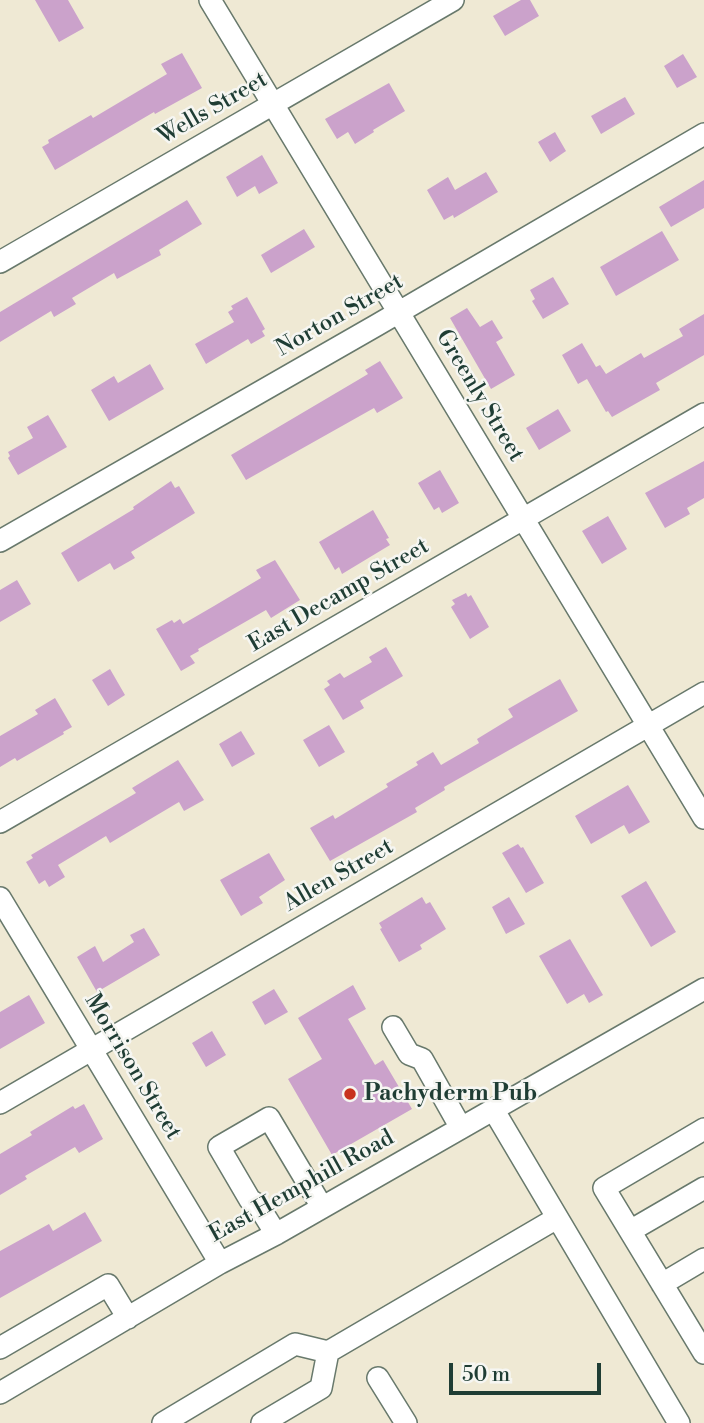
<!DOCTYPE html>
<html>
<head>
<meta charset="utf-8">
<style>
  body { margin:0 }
  #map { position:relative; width:704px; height:1423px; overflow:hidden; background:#efe9d4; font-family:"Libre Bodoni",serif }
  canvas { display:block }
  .scale { position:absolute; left:449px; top:1363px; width:152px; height:32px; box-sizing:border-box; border:4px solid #1f3d34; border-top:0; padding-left:9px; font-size:21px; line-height:24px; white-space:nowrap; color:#1f3d34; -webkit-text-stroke:5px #f6f6f2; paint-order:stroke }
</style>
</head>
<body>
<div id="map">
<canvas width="704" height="1423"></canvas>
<div class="scale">50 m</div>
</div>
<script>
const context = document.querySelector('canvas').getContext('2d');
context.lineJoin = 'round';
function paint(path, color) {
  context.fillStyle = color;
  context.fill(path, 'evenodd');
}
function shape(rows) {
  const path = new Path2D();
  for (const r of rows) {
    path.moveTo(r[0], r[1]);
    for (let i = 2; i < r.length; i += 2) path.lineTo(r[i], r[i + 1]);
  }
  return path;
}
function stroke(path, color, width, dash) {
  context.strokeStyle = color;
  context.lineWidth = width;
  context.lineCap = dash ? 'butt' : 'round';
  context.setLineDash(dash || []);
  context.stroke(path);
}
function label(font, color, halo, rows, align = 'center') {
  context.font = font + ' "Libre Bodoni",serif';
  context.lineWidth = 5;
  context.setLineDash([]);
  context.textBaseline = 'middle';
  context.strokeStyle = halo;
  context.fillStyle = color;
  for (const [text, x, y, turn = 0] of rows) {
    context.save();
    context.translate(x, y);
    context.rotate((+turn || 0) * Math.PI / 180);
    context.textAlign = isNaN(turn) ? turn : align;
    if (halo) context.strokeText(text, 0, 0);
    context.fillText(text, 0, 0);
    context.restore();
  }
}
const building = shape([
  [35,0,68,0,84,28,59,42],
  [521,0,530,0,539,16,505,36,493,16],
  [182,53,202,88,155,114,154,112,55,170,42,147,49,143,48,140,91,115,93,118,167,74,161,64],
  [683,54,697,77,677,88,664,66],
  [389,83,405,111,373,130,374,132,355,144,348,132,337,139,325,119],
  [625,97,635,114,601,134,591,116],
  [555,132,566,151,550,162,538,142],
  [262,155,278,183,259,194,255,186,237,197,226,177],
  [486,172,498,192,454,218,453,215,444,220,427,190,448,177,455,190],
  [704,180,704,208,671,227,659,207],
  [187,200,202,224,159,250,161,255,117,279,114,273,72,298,76,304,54,317,51,311,0,342,0,312],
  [304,229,315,247,271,273,261,255],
  [662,231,679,260,616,296,600,267],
  [553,277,569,304,543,319,532,301,535,299,530,290],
  [247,297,265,329,262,331,265,336,251,344,248,339,206,364,195,344,234,322,228,312,233,309,231,306],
  [467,308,480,327,492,320,503,338,496,342,515,375,491,389,450,318],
  [704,314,704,355,656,383,660,390,612,417,608,411,606,412,587,379,578,384,562,355,582,343,596,367,600,365,606,374,641,353,644,358,683,336,679,329],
  [380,361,403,398,377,413,374,408,246,480,231,455,358,380,368,374,365,370],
  [150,364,164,389,109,421,91,390,114,376,118,383],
  [558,409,571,431,539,450,526,428],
  [48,415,67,447,18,475,8,458,10,456,8,452,33,438,27,427],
  [704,461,704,498,687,508,690,514,665,528,645,493],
  [440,470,459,503,442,513,439,507,434,510,418,483],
  [171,481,175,488,179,486,195,513,131,552,135,558,114,570,110,563,78,582,61,553,134,509,133,507],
  [373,510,389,538,386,539,390,545,342,574,339,567,335,570,319,542],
  [608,516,627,549,602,564,582,531],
  [275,560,300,600,271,618,266,610,198,649,199,651,190,656,195,663,181,671,156,629,172,620,174,623,180,619,183,624,214,606,261,578,256,570],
  [17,580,31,604,0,622,0,590],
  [466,593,468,597,471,595,489,627,470,639,451,607,455,604,452,600],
  [386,647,403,676,360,701,364,708,343,720,324,689,330,685,327,681,340,673,344,678,372,662,369,657],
  [110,669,125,695,108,706,92,680],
  [560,679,578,711,444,787,445,790,415,808,417,812,330,861,310,828,333,815,335,819,388,787,386,784,418,765,416,762,433,752,441,765,479,743,477,739,513,717,508,709],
  [55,698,72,727,63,732,64,734,17,761,15,758,0,767,0,736,38,714,35,710],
  [329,725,345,752,319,767,303,740],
  [241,731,255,754,232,767,219,744],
  [178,760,204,800,184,811,179,802,110,843,106,836,58,865,65,877,49,887,45,880,39,884,26,862,33,858,31,855,136,793,132,788],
  [628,785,650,822,629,834,624,825,591,844,575,816],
  [518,844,521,848,523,847,544,883,526,893,502,853],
  [269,853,285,880,259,897,263,903,241,916,220,880],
  [646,881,676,932,651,947,621,896],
  [422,897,426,904,430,902,446,929,420,945,422,949,399,962,380,929,382,928,379,923],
  [509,897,525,924,506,934,492,907],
  [144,928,160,955,97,992,77,957,95,946,103,962,134,942,130,935],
  [570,939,603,995,589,1003,584,994,567,1004,539,956],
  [353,985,366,1009,348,1019,375,1065,383,1060,412,1109,332,1155,288,1079,322,1059,298,1018],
  [274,989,288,1012,265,1025,252,1002],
  [29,995,45,1023,0,1049,0,1012],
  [212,1031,226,1055,206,1067,192,1043],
  [84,1104,103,1139,79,1153,75,1147,25,1176,27,1179,0,1195,0,1154,32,1135,30,1132,73,1106,75,1109],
  [85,1212,102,1241,0,1298,0,1251,49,1224,53,1231]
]);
const minor = shape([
  [210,0,704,818],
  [0,262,453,0],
  [0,541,377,325,704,134],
  [0,822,704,414],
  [0,898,220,1263],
  [393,1027,409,1054,422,1059,461,1128],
  [0,1103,704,693],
  [493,1109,679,1423],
  [704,1129,604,1188,704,1353],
  [630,1231,704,1188],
  [276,1234,258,1205,250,1200,219,1147,269,1118,322,1207],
  [662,1284,704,1259],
  [0,1348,108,1285,128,1318],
  [378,1378,406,1423],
  [0,1393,220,1263,276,1234,704,989],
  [163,1423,295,1344,328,1352,557,1218],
  [262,1423,321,1388,328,1352]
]);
const markers = [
  [350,1094,7,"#c8321e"]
];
const streetNames = [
  ["Wells Street",213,109,-30],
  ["Norton Street",340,316,-30],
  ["Greenly Street",479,396,59],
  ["East Decamp Street",339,596,-30],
  ["Allen Street",339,876,-30],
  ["Morrison Street",132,1067,59],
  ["East Hemphill Road",302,1187,-29]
];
const poiNames = [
  ["Pachyderm Pub",364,1094]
];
paint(building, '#cba2cb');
stroke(minor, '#68796c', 24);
stroke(minor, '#fff', 21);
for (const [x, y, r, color] of markers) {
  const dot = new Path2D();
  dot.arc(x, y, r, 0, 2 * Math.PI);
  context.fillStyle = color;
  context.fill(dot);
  stroke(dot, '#f6f6f2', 2.5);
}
label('23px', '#1f3d34', '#f6f6f2', streetNames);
label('bold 23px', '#1f3d34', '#f6f6f2', poiNames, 'left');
</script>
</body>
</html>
